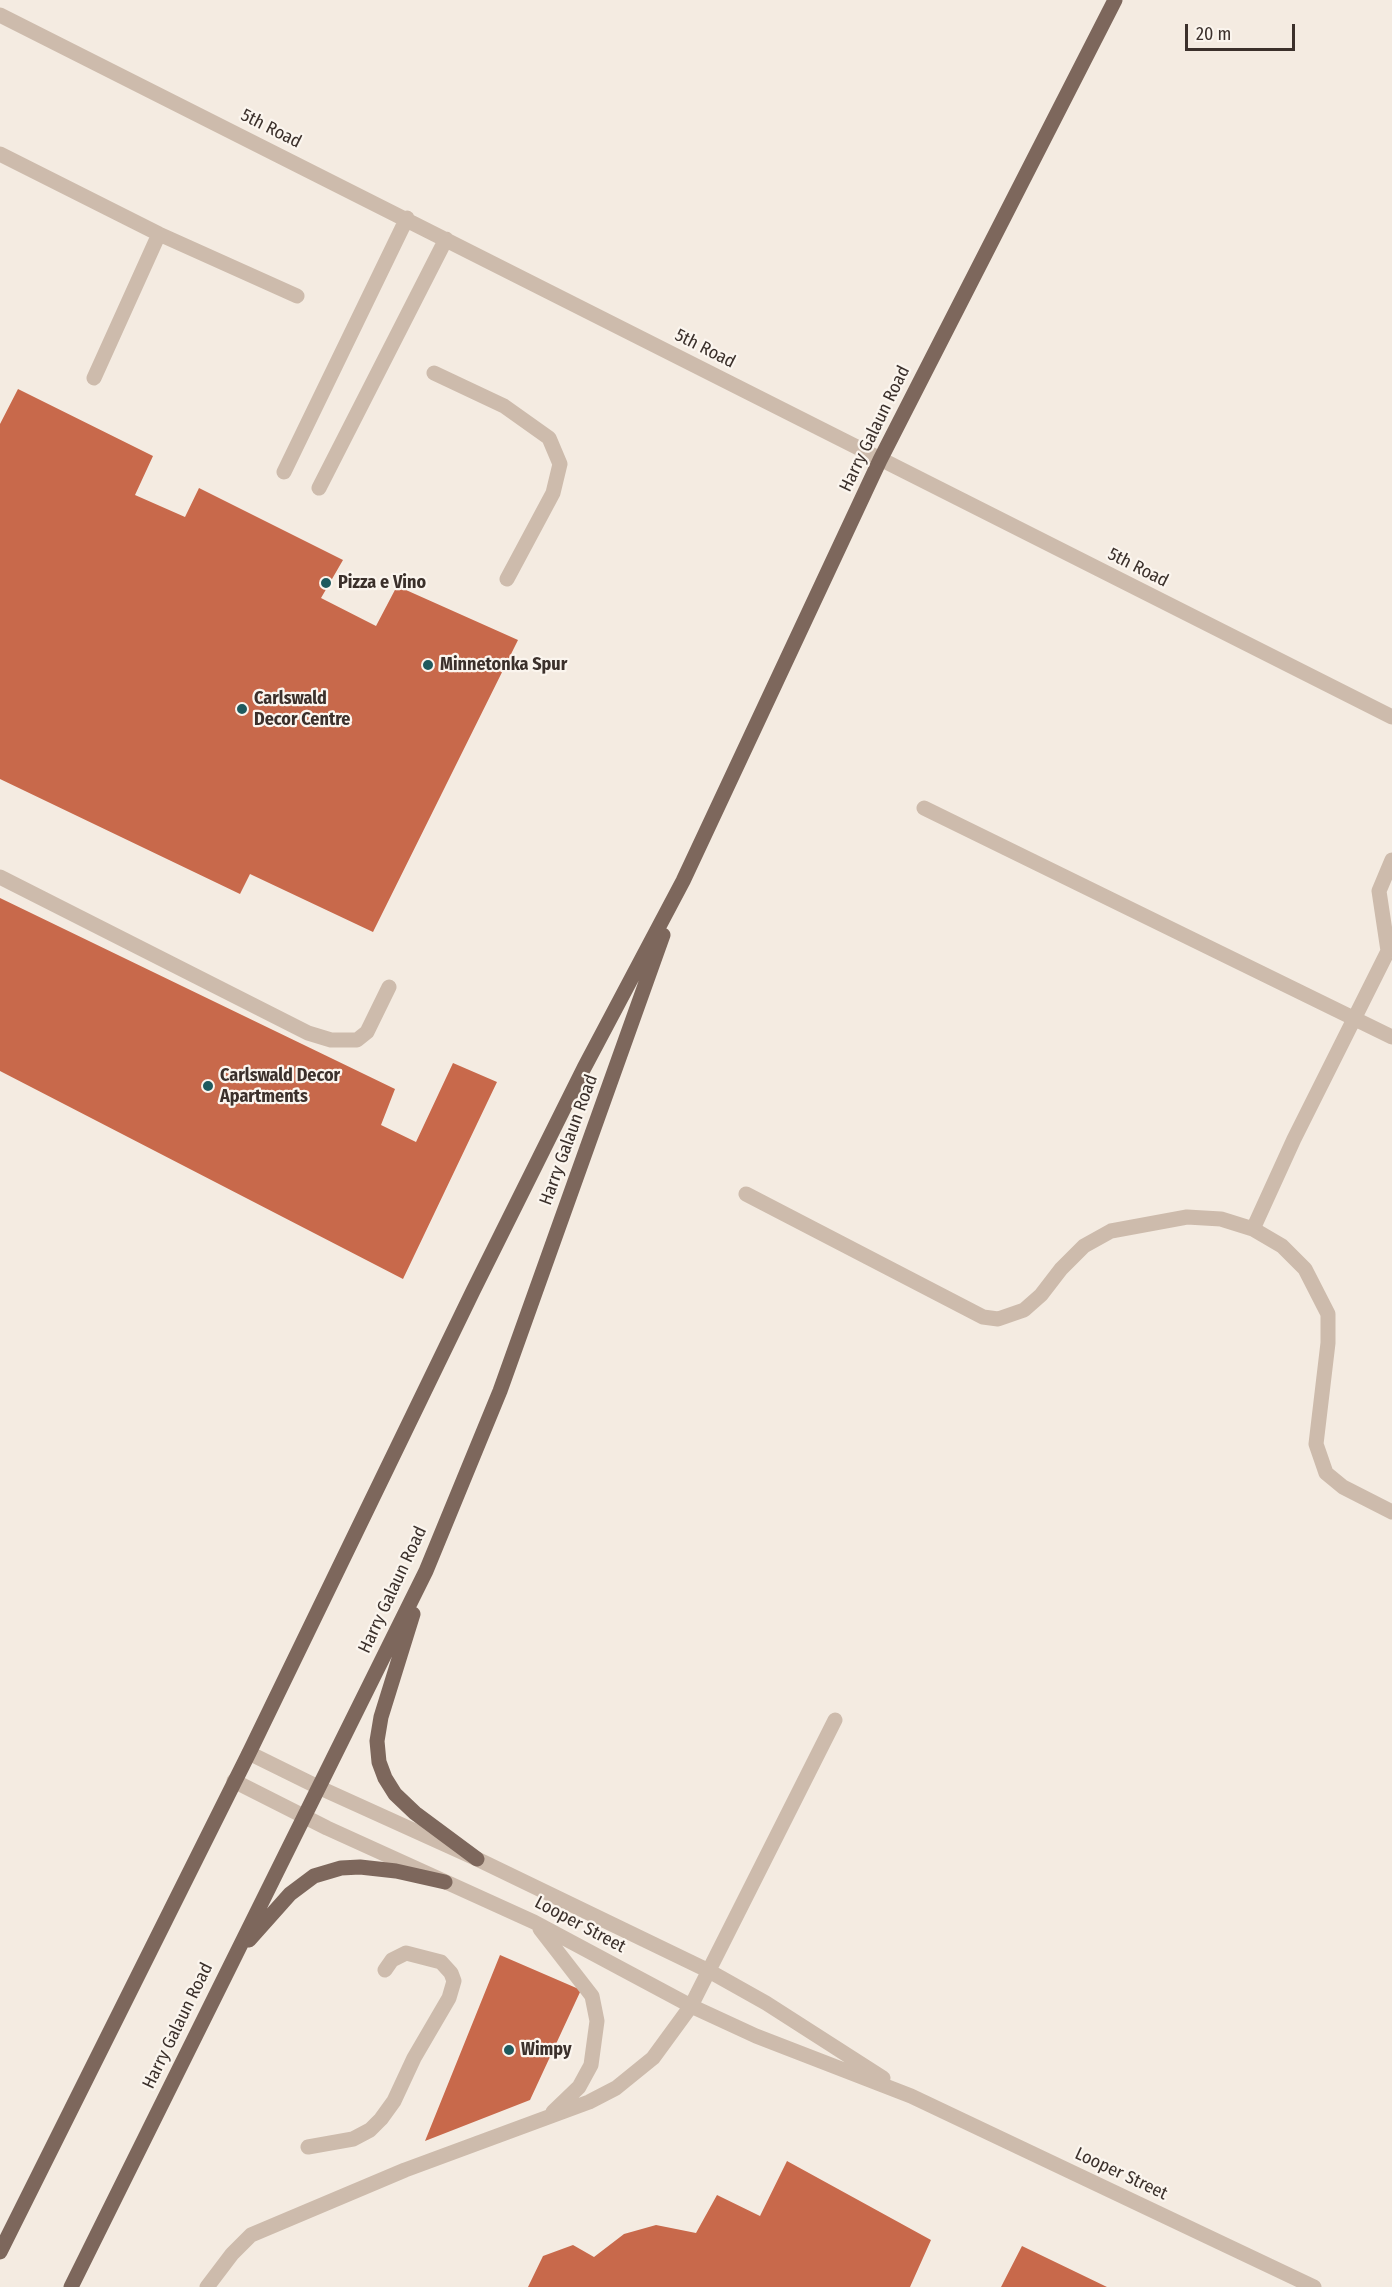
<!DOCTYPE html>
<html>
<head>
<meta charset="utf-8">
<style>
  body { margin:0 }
  #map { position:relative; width:1392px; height:2287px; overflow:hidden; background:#f4ebe1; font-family:"Fira Sans Condensed",sans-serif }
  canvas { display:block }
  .scale { position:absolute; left:1185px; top:24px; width:110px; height:27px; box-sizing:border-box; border:3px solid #3b302b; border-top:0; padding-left:8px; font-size:18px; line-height:21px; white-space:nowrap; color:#3b302b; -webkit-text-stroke:4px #fbf5ee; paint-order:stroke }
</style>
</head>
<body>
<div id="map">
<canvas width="1392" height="2287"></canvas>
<div class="scale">20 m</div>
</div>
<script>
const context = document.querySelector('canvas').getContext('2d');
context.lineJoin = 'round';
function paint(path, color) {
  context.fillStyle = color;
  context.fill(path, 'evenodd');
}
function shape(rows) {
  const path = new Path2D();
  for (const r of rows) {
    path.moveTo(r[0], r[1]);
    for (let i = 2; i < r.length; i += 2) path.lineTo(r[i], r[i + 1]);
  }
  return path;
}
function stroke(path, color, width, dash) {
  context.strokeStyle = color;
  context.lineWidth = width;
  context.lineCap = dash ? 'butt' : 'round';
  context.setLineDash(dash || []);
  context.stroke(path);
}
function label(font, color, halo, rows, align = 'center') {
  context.font = font + ' "Fira Sans Condensed",sans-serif';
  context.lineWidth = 4.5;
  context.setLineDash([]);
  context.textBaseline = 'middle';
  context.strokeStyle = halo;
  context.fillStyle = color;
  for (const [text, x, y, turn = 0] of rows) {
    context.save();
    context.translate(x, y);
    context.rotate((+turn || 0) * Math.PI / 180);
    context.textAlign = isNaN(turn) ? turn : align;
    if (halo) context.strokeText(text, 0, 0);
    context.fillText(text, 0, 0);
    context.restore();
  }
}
const building = shape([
  [18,389,153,456,135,495,185,517,199,488,343,560,321,598,376,626,397,586,518,640,373,932,250,874,240,894,0,779,0,424],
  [0,898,395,1089,381,1125,416,1142,453,1063,497,1082,403,1279,0,1071],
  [500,1955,581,1990,530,2100,425,2141],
  [787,2161,931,2240,910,2287,528,2287,543,2256,573,2245,594,2257,624,2234,656,2225,696,2233,717,2195,760,2216],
  [1022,2246,1107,2287,1001,2287]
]);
const minor = shape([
  [0,15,1392,717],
  [0,154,159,234,297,296],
  [434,373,504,406,549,438,560,464,553,493,507,579],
  [94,378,159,234],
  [284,472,407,218],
  [319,488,446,239],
  [924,808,1392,1037],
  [0,877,308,1033,331,1040,357,1040,367,1032,389,987],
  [1388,951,1379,891,1392,860],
  [746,1194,983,1317,998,1319,1024,1310,1041,1295,1061,1269,1084,1246,1111,1231,1187,1217,1221,1219,1253,1229,1282,1246,1305,1269,1328,1314,1328,1343,1316,1444,1326,1473,1343,1487,1392,1512],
  [1253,1229,1294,1139,1388,951,1392,948],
  [249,1753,318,1787,477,1859,709,1971,766,2003,883,2078],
  [234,1781,327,1828,534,1922,691,2006,756,2036,911,2096,1314,2287],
  [540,1929,592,1996,597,2021,591,2065,579,2087,553,2112],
  [308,2147,353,2139,370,2130,381,2119,394,2101,414,2058,449,1998,454,1981,451,1973,441,1962,406,1953,392,1960,385,1970],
  [207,2287,232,2254,251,2235,405,2170,589,2102,616,2088,653,2058,691,2006,835,1720]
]);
const major = shape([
  [413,1614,381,1717,377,1741,379,1762,385,1778,395,1794,415,1813,477,1859],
  [249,1940,290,1894,314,1876,341,1868,360,1867,396,1871,445,1882],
  [0,2252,249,1753,473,1291,584,1068,683,881,880,460,1115,0],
  [71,2287,426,1571,500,1391,663,935]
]);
const markers = [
  [326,583,6,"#1f5a5e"],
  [428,665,6,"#1f5a5e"],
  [242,709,6,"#1f5a5e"],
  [208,1086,6,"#1f5a5e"],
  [509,2050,6,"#1f5a5e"]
];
const streetNames = [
  ["5th Road",271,129,27],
  ["5th Road",705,349,27],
  ["Harry Galaun Road",875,429,-64],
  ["5th Road",1138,568,27],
  ["Harry Galaun Road",569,1140,-70],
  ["Harry Galaun Road",393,1590,-65],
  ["Looper Street",580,1925,28],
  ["Harry Galaun Road",178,2026,-64],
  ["Looper Street",1121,2174,25]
];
const poiNames = [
  ["Pizza e Vino",338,583],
  ["Minnetonka Spur",440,665],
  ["Carlswald",254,699],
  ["Decor Centre",254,720],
  ["Carlswald Decor",220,1076],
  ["Apartments",220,1097],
  ["Wimpy",521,2050]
];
paint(building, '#c8694b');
stroke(minor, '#cdbbac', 15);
stroke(major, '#7d675c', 15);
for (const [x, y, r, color] of markers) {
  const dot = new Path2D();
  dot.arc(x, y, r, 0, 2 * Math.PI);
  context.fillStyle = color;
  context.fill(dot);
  stroke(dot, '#fbf5ee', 2);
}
label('18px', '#3b302b', '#fbf5ee', streetNames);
label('bold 18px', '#3b302b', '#fbf5ee', poiNames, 'left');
</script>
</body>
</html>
